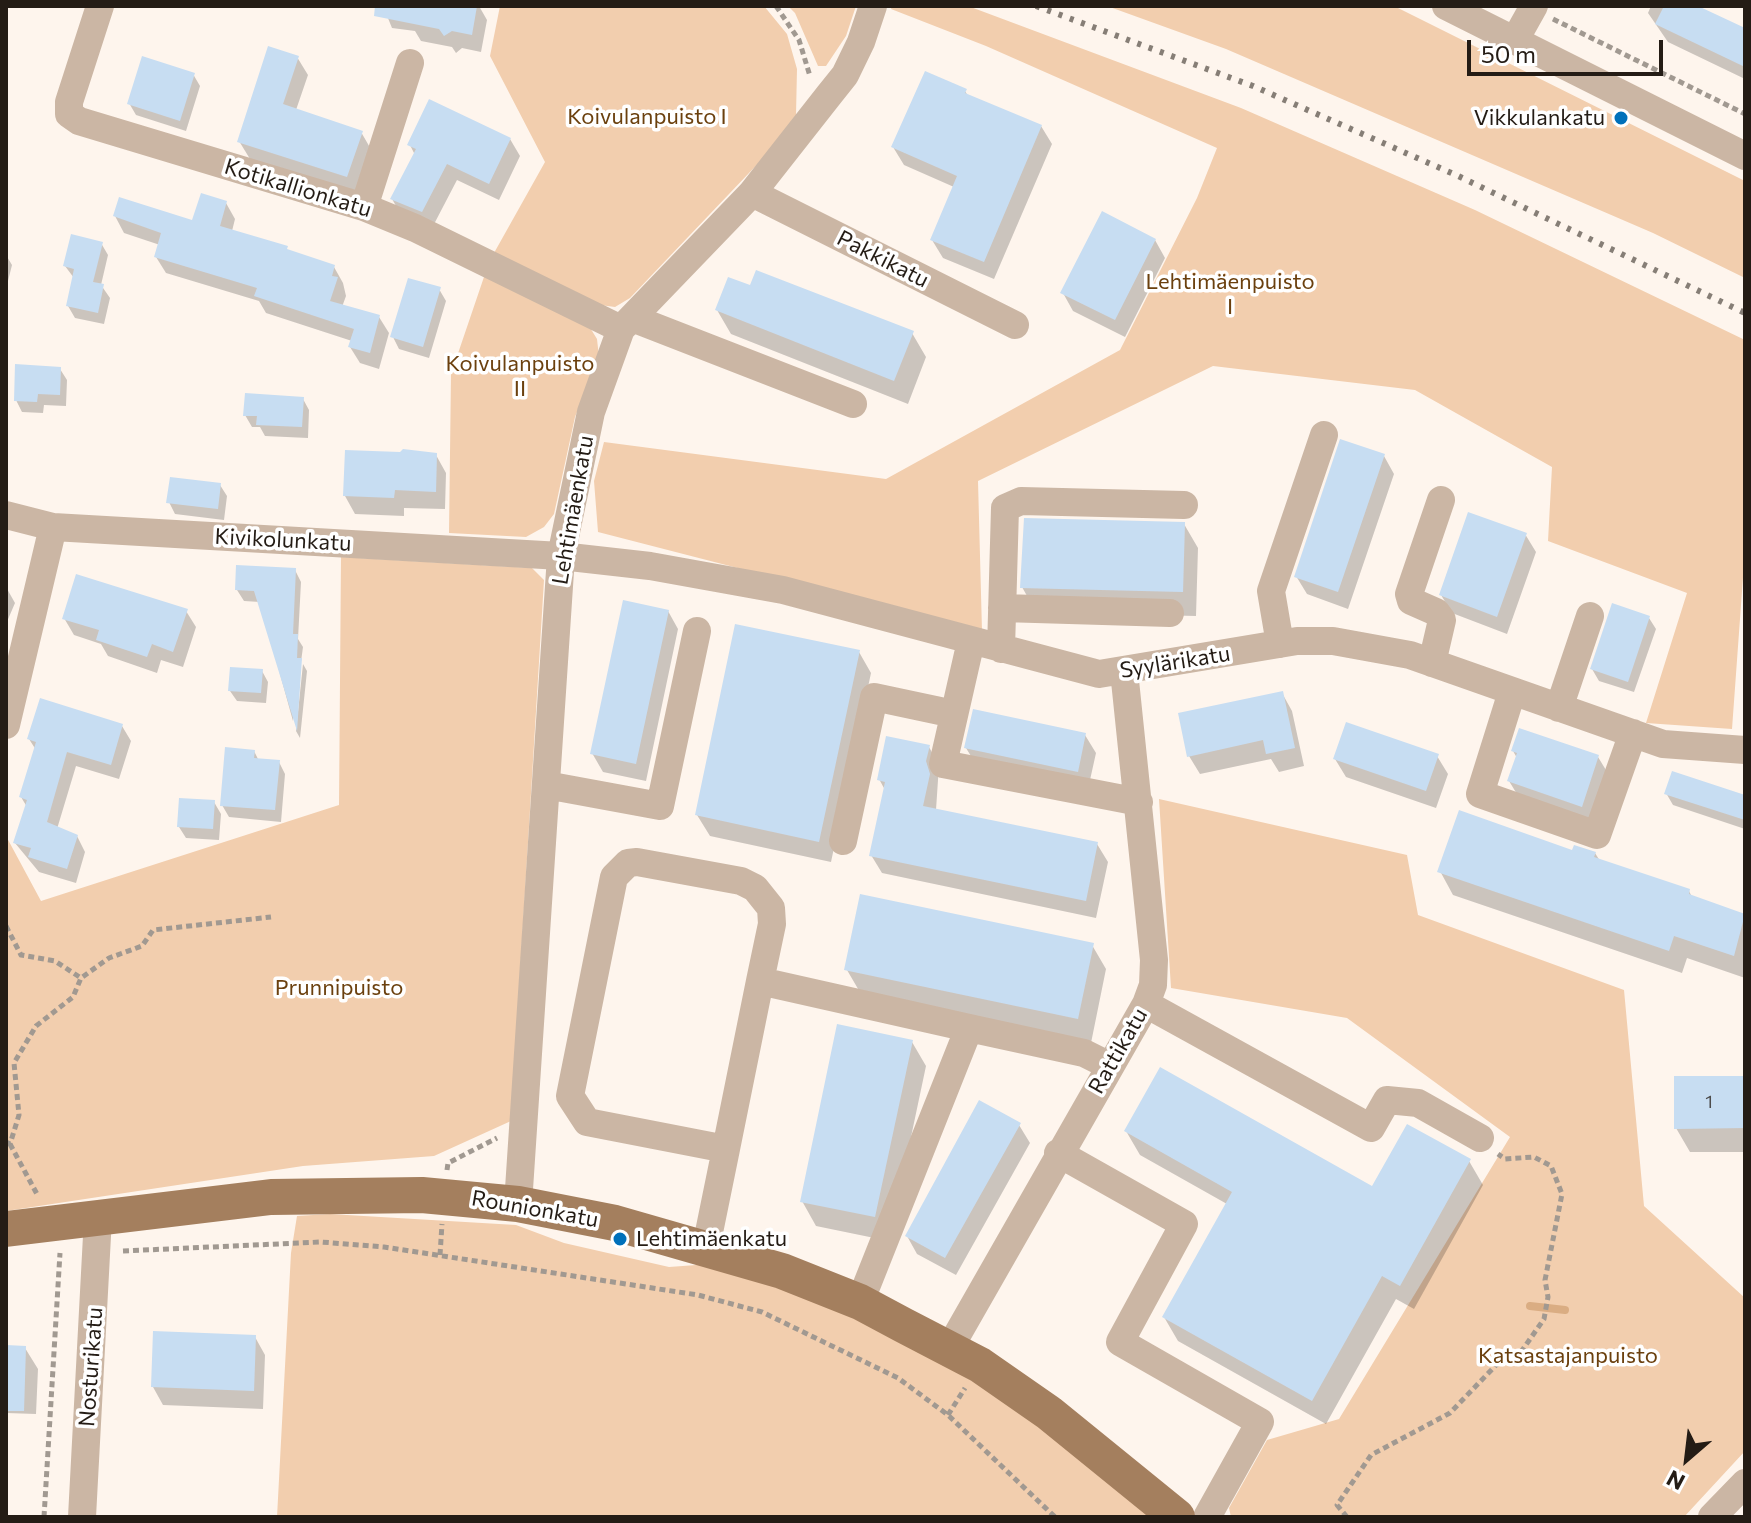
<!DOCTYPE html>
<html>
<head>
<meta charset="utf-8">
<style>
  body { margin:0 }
  #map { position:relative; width:1751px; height:1523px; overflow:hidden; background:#fef5ed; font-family:Commissioner,sans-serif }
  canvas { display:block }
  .frame { position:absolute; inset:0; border:8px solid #241c15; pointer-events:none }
  .north { position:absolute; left:1647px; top:1419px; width:80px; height:80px; -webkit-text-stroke:6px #fff; paint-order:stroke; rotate:208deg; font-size:22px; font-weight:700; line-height:32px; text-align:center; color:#241c15 }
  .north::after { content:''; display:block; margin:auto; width:28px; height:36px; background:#241c15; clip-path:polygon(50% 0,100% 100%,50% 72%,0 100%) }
  .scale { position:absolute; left:1467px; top:40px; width:196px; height:36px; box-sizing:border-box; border:4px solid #241c15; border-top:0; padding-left:10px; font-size:24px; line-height:28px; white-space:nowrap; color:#241c15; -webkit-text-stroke:6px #fff; paint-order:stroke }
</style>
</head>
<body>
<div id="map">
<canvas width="1751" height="1523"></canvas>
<div class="frame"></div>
<div class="north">N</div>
<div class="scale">50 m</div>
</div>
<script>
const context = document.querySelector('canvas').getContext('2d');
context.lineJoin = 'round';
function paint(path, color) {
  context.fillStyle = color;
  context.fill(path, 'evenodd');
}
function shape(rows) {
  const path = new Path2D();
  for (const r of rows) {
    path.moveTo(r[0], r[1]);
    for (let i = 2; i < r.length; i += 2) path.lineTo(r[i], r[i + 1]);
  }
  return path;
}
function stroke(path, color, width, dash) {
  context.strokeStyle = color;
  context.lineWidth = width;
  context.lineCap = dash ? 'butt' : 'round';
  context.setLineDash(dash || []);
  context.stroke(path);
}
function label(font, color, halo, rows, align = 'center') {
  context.font = font + ' Commissioner,sans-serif';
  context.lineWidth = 7;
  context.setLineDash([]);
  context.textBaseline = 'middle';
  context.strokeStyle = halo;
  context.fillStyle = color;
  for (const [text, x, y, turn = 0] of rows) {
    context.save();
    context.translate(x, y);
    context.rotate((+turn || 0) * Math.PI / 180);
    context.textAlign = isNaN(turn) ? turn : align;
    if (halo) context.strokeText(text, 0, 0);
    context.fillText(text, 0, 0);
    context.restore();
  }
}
const green = shape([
  [500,6,764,6,787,34,797,69,796,115,769,152,630,298,615,307,600,305,494,253,545,162,490,56],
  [788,6,856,6,846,36,826,66,818,66,795,13],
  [892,6,968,6,1241,108,1475,210,1745,340,1745,550,1732,729,1646,723,1687,593,1548,541,1552,467,1415,390,1213,366,978,481,982,631,598,532,594,481,604,442,886,479,1120,350,1197,198,1217,148,986,46,891,9],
  [1107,6,1394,6,1745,181,1745,278,1653,233,1226,49],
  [485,274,589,326,597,339,599,357,575,417,554,514,544,527,526,537,449,533,451,374],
  [341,557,532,568,544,580,511,1121,434,1156,303,1166,6,1211,6,836,41,901,339,805],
  [1159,799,1407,855,1418,915,1624,990,1644,1206,1745,1298,1745,1451,1684,1517,1231,1517,1229,1508,1267,1440,1339,1419,1510,1137,1347,1018,1171,988],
  [330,1214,516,1225,564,1243,669,1267,710,1264,796,1293,878,1328,985,1388,1063,1443,1152,1517,277,1517,291,1253,297,1216]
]);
const shadow = shape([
  [383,6,479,6,487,20,481,52,462,48,456,53,452,47,421,41,415,31,392,28],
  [1651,6,1693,6,1745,30,1745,79,1668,42,1648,13],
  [297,57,308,75,296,110,361,132,372,151,357,194,250,159,239,141],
  [193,74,200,86,186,131,136,115,129,103],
  [965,91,968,96,1041,126,1052,144,994,279,943,258,932,240,954,187,904,165,893,147],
  [510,139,520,156,499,200,457,180,432,228,402,216,392,199,415,155,410,145],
  [226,203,235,219,232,231,334,267,343,283,346,296,342,307,379,317,389,333,379,369,360,363,350,347,352,341,266,313,259,301,166,273,156,257,160,245,124,233,115,216,194,223],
  [1155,240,1165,258,1125,337,1073,311,1063,293],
  [101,243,108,255,101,285,110,298,104,324,75,318,68,306,74,278,65,266],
  [6,255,12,265,6,289],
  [439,289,446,301,429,358,399,349,393,337],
  [717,310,912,333,926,357,908,404,731,334],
  [60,369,67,380,66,406,44,405,43,413,22,412,16,400],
  [303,399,309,410,308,438,265,436,260,427,252,427,245,415],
  [436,455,446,473,445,509,404,508,404,516,355,514,345,496],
  [1384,456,1394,474,1348,609,1307,594,1296,576],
  [220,485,227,496,224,520,175,514,169,502],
  [1184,524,1198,548,1196,616,1036,612,1022,587],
  [1525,534,1536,552,1507,634,1452,613,1441,595],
  [295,570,301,582,298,639,303,647,293,721,260,602,244,601,237,590],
  [6,587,15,603,6,624],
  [186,611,196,627,183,667,161,660,157,673,108,656,101,644,74,635,64,618],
  [668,611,678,629,646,781,603,772,592,753],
  [1649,618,1656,629,1634,692,1599,681,1592,669],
  [859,652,871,673,831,862,710,836,697,815],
  [303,664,307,671,300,738,296,731],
  [262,671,268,682,266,703,237,701,230,691],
  [1282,693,1292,711,1304,766,1279,772,1271,759,1200,774,1189,756],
  [122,726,131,741,119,779,76,766,57,829,77,836,85,852,76,883,39,872,15,843,27,807,21,797,36,750,29,739],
  [1085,735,1096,753,1088,789,977,766,966,748],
  [929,747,939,765,936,810,1097,844,1108,862,1096,918,882,873,871,855,885,790,879,779],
  [254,751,259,761,279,762,285,774,281,822,229,817,222,805],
  [1513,751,1598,757,1609,775,1592,824,1520,799,1509,781,1517,758],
  [1437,756,1448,774,1436,808,1346,777,1335,759],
  [1666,793,1745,797,1745,829,1673,805],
  [214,802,221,814,219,840,186,838,179,827],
  [1595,853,1600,861,1689,891,1692,897,1745,916,1745,978,1687,958,1682,973,1453,895,1440,871],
  [1092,945,1106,969,1091,1043,861,994,847,970],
  [912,1042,926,1066,889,1241,816,1226,802,1201],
  [1745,1078,1745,1152,1690,1152,1676,1128],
  [1019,1125,1030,1143,956,1275,917,1254,907,1236],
  [1126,1131,1373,1189,1469,1161,1483,1185,1414,1309,1396,1299,1326,1424,1178,1341,1164,1317,1227,1204,1140,1155],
  [255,1337,265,1355,263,1409,163,1405,153,1387],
  [25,1348,38,1369,36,1414,6,1413,6,1359]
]);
const stream = shape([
  [1530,1306,1565,1310]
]);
const building = shape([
  [375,6,477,6,472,35,452,31,444,36,439,29,374,16],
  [1664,6,1698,6,1745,28,1745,67,1655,24],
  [268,46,299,56,283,104,363,131,347,177,237,142],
  [142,56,195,73,180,121,127,104],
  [925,71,967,89,965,93,1042,125,984,262,930,240,957,176,891,147],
  [429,99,511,138,489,184,447,164,422,212,390,199,416,149,407,145],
  [201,193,227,201,220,226,288,246,287,249,335,265,332,276,338,277,330,301,380,315,370,353,348,347,354,329,254,296,257,288,154,257,161,233,113,216,119,197,192,220],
  [1102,211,1156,239,1115,320,1060,293],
  [71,234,103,242,93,282,104,284,98,313,66,306,74,269,63,266],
  [756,270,914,331,894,381,715,310,728,277,750,285],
  [408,278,441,287,423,347,390,337],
  [15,364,61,367,60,395,38,394,37,402,14,401],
  [245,393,304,397,302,427,256,425,257,416,243,416],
  [1340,439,1385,454,1338,592,1294,577],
  [403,449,437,453,436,492,395,490,394,498,343,496,345,450,400,452],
  [170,477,221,483,218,509,166,503],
  [1468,512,1527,533,1497,617,1439,595],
  [1024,518,1185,522,1183,592,1020,588],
  [236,565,296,568,293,634,298,634,297,658,302,658,297,731,254,591,235,590],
  [76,574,188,609,173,652,152,644,147,657,96,640,99,630,62,619],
  [623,600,669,610,636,764,590,754],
  [1612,603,1650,616,1628,682,1590,669],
  [735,624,860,650,819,842,695,815],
  [230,667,263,669,261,693,228,691],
  [1283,691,1295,748,1266,754,1263,740,1187,757,1178,713],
  [40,698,123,724,111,765,67,752,47,822,78,835,67,869,28,857,31,848,13,843,27,800,19,797,36,742,27,739],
  [973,709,1086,733,1078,772,964,748],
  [1346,722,1439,754,1426,791,1333,759],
  [1519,728,1599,755,1582,807,1507,781,1517,753,1511,751],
  [886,736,930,745,926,761,930,774,923,806,1098,842,1086,901,869,856,885,782,877,780],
  [225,747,255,750,254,758,280,760,275,810,220,806],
  [1672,771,1745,795,1745,820,1664,794],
  [179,798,215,800,213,829,177,827],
  [1459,810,1572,850,1574,845,1596,852,1594,857,1690,889,1689,894,1745,914,1734,956,1674,936,1669,951,1437,872],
  [860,894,1094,943,1078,1019,844,970],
  [837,1024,913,1040,875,1217,800,1202],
  [1160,1067,1372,1186,1407,1124,1471,1159,1400,1286,1382,1276,1312,1401,1162,1317,1232,1192,1124,1131],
  [1674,1076,1745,1076,1745,1128,1674,1129],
  [979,1100,1021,1123,945,1258,905,1236],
  [153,1331,256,1335,254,1391,151,1387],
  [6,1345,26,1346,24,1411,6,1411]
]);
const path = shape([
  [776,6,799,40,810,76],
  [1553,19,1745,114],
  [6,926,21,955,55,961,81,978],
  [6,1142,10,1144,19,1115,14,1063,36,1026,73,997,81,978,109,958,142,946,153,930,271,917],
  [10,1144,38,1196],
  [447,1170,448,1163,497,1138],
  [123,1251,321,1242,384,1247,698,1295,762,1312,898,1378,948,1415,1055,1517],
  [440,1255,442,1224],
  [948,1415,965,1388],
  [44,1517,60,1253],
  [1347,1517,1337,1505,1371,1455,1450,1413,1499,1362,1521,1352,1544,1319,1548,1297,1545,1280,1562,1194,1551,1166,1534,1157,1505,1159,1498,1154]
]);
const minor = shape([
  [100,6,69,102,69,114,79,121,364,207,415,228,621,329],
  [1446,6,1745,156],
  [1515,40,1534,6],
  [752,193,1015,325],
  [364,207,410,63],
  [632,318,853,404],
  [6,515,53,527,561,556,650,566,783,590,1099,674,1297,641,1333,641,1410,655,1663,744,1745,750],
  [1002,608,1170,613],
  [971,641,943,764,1139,802],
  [1280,644,1271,591,1324,435],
  [1001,649,1005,508,1021,501,1184,505],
  [1432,663,1442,620,1436,612,1411,601,1409,594,1441,500],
  [1512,692,1480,794,1597,835,1633,733],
  [1559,708,1590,616],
  [6,725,53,527],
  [546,785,660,806,697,631],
  [843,841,874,697,954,714],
  [760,981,969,1028],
  [1146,1004,1371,1128,1387,1100,1418,1103,1480,1138],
  [1058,1153,1184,1224,1120,1342,1260,1422,1207,1517],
  [518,1204,561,556,591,412,621,329,752,193,829,95,845,75,861,42,873,6],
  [706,1247,726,1149,760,981,772,924,771,908,755,888,741,881,637,862,628,863,614,877,570,1096,587,1122,726,1149],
  [860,1302,969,1028,1084,1053,1110,1066],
  [949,1349,1146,1004,1153,985,1154,960,1124,671],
  [82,1517,98,1217],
  [1712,1517,1745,1483]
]);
const major = shape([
  [6,1229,271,1197,422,1195,518,1204,615,1223,782,1271,860,1302,903,1325,980,1365,1049,1413,1177,1517]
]);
const rail = shape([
  [1036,6,1253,86,1456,175,1745,313]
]);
const markers = [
  [1621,118,8,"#0070ba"],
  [620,1239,8,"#0070ba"]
];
const numberNames = [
  ["1",1709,1102]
];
const parkNames = [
  ["Koivulanpuisto I",647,117],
  ["Lehtimäenpuisto",1230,282],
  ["I",1230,307],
  ["Koivulanpuisto",520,364],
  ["II",520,389],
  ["Prunnipuisto",339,988],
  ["Katsastajanpuisto",1568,1356]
];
const poiNames = [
  ["Vikkulankatu",1605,118],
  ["Lehtimäenkatu",636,1239,"left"]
];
const streetNames = [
  ["Kotikallionkatu",298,188,17],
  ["Pakkikatu",883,259,27],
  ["Lehtimäenkatu",573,510,-80],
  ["Kivikolunkatu",283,540,3],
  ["Syylärikatu",1175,662,-9],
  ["Rattikatu",1118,1051,-60],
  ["Rounionkatu",535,1209,10],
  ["Nosturikatu",91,1367,-86]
];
paint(green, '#f2ceae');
paint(shadow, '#0003');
stroke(stream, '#daad83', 8);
paint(building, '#c7ddf2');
stroke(path, '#a19991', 5, [6, 4]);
stroke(minor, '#cbb6a4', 28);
stroke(major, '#a47f5e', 36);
stroke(rail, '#867e76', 6, [4, 8]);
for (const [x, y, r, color] of markers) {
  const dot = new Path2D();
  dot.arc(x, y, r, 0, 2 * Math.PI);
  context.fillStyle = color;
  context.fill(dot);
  stroke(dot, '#fff', 3);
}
label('18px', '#4d4c4c', null, numberNames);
label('22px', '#6b400e', '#fff', parkNames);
label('22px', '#241c15', '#fff', poiNames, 'right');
label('22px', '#241c15', '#fff', streetNames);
</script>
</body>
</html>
